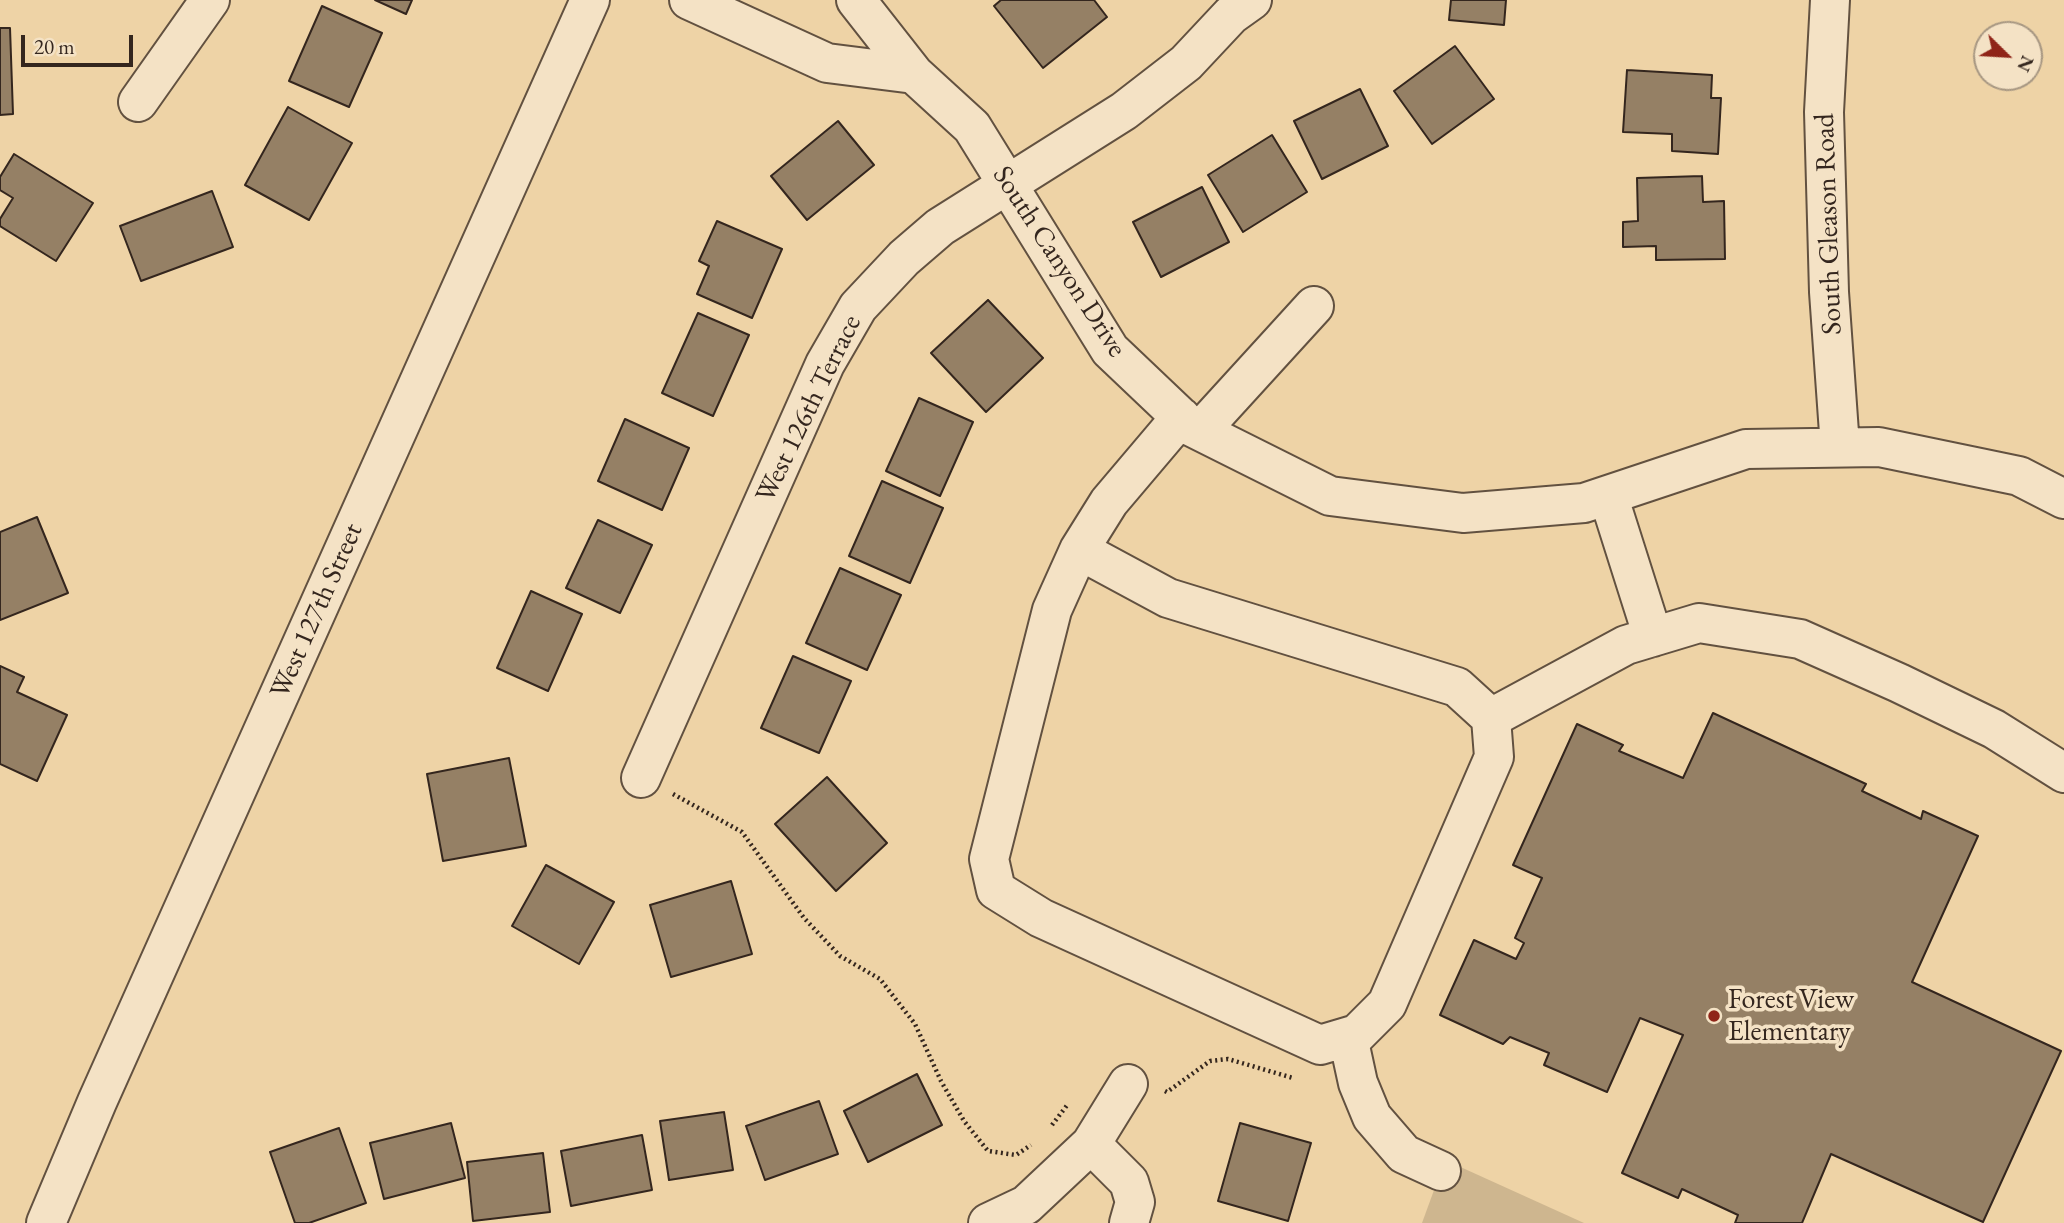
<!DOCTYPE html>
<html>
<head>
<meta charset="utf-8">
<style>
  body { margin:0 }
  #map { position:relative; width:2064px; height:1223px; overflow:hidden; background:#eed3a6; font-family:"EB Garamond",serif }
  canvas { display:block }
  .north { position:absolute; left:1973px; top:21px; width:70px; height:70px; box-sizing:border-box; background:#f4e2c5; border:2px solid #a79782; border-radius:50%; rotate:114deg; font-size:19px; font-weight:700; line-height:28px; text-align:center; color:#34261e }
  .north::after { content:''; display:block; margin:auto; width:24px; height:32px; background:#8f2418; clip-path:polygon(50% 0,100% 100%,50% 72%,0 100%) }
  .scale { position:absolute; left:21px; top:35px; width:112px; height:32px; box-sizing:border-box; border:4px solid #34261e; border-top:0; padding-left:9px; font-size:21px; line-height:24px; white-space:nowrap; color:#34261e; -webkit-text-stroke:5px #f4e2c5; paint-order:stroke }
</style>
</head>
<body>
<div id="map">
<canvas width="2064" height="1223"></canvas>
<div class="north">N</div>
<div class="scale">20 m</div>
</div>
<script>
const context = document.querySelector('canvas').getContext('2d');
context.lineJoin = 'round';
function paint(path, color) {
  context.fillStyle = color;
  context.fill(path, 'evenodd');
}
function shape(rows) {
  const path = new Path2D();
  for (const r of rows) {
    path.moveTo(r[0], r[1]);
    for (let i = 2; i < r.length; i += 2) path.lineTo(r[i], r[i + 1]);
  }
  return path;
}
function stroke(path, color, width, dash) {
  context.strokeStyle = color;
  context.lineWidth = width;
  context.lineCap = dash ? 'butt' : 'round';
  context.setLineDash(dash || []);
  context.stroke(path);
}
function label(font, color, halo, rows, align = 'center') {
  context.font = font + ' "EB Garamond",serif';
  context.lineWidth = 7;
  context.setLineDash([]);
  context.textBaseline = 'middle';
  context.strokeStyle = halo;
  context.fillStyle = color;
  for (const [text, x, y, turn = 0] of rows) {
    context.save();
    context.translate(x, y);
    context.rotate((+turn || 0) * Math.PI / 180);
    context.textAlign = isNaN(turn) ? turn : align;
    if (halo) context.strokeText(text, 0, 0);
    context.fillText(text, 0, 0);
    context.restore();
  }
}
const green = shape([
  [1445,1160,1584,1223,1422,1223]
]);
const building = shape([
  [375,0,412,0,406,14,375,0],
  [1001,0,1094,0,1107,17,1043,68,994,6,1001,0],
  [1451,0,1506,0,1504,25,1449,20,1451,0],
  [322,6,382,33,349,107,289,81,322,6],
  [0,28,10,28,13,114,0,115,0,28],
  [1455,46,1494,99,1432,144,1394,91,1455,46],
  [1627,70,1712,75,1711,98,1721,98,1718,154,1672,151,1672,134,1623,132,1627,70],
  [1360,89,1388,146,1322,179,1294,121,1360,89],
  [288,107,352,143,309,220,245,185,288,107],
  [838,121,874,165,807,220,771,176,838,121],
  [1272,135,1307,192,1243,232,1208,175,1272,135],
  [14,154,93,203,56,261,0,226,0,219,13,198,0,190,0,177,14,154],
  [1702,176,1703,202,1724,201,1725,259,1656,260,1656,246,1623,247,1623,222,1638,221,1637,178,1702,176],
  [1202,187,1229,242,1161,277,1133,222,1202,187],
  [212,191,233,247,141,281,120,226,212,191],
  [717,221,782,249,752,318,697,294,709,266,699,261,717,221],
  [988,300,1043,358,986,412,931,353,988,300],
  [698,313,749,335,713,416,662,393,698,313],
  [919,398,973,422,940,496,886,471,919,398],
  [625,419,689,448,662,510,598,481,625,419],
  [882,481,943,508,910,583,849,556,882,481],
  [37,517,68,593,0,620,0,532,37,517],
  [598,520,652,545,620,613,566,588,598,520],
  [840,568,901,595,867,670,806,643,840,568],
  [531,591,582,614,548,691,497,668,531,591],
  [793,656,851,681,819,753,761,728,793,656],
  [0,666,24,677,17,692,67,715,37,781,0,764,0,666],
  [1713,713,1866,784,1862,791,1921,819,1923,811,1978,836,1912,982,2061,1051,1983,1222,1831,1154,1802,1223,1735,1223,1738,1215,1682,1189,1678,1198,1622,1173,1683,1035,1640,1018,1607,1092,1544,1065,1549,1053,1510,1037,1503,1044,1440,1015,1474,940,1516,959,1524,943,1515,938,1542,878,1513,865,1577,724,1623,745,1619,751,1683,778,1713,713],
  [509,758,526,846,443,861,427,774,509,758],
  [827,777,887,843,836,891,775,824,827,777],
  [546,865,614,902,579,964,512,926,546,865],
  [731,881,752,954,671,977,650,905,731,881],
  [917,1074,942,1125,868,1162,844,1111,917,1074],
  [819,1101,838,1154,765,1180,746,1126,819,1101],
  [724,1112,733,1170,669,1180,660,1121,724,1112],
  [451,1123,465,1178,384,1199,370,1143,451,1123],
  [1240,1123,1311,1143,1288,1221,1218,1201,1240,1123],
  [339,1128,366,1203,309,1223,295,1223,270,1152,339,1128],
  [642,1135,652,1190,571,1206,561,1151,642,1135],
  [543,1153,550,1212,473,1221,467,1162,543,1153]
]);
const path = shape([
  [673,794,742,832,804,918,840,956,880,979,915,1024,941,1081,964,1121,988,1151,1016,1155,1031,1145],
  [1165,1091,1167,1092,1210,1061,1228,1059,1293,1078],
  [1052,1125,1068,1104]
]);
const minor = shape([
  [689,0,827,63,914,74],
  [856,0,914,74,972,127,1110,350,1190,426,1330,496,1463,513,1584,503,1746,449,1879,447,2019,476,2064,499],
  [1830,0,1824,112,1829,292,1840,447],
  [138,102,210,0],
  [1200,431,1314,306],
  [1608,495,1653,637],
  [1079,550,1168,598,1457,687,1491,718,1494,757,1387,1004,1357,1034,1320,1045,1041,918,996,890,989,859,1052,610,1079,550,1109,502,1181,417],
  [1491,718,1626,645,1699,623,1800,639,1899,683,1994,729,2064,773],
  [641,778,825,364,858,307,904,258,940,227,1124,111,1186,63,1231,15,1252,0],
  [1348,1037,1358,1083,1372,1117,1404,1154,1441,1171],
  [1091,1144,1129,1182,1135,1202,1129,1223],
  [46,1223,97,1102,590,0],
  [988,1223,1026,1205,1091,1144,1128,1084]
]);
const markers = [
  [1714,1016,7,"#8f2418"]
];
const streetNames = [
  ["South Gleason Road",1829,224,-92],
  ["South Canyon Drive",1059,262,57],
  ["West 126th Terrace",809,409,-64],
  ["West 127th Street",317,611,-66]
];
const poiNames = [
  ["Forest View",1728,1000],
  ["Elementary",1728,1032]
];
paint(green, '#ceb68f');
paint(building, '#958065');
stroke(building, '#34261e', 2);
stroke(minor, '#625140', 42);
stroke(path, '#34261e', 4.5, [2, 3.5]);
stroke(minor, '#f4e2c5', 38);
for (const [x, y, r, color] of markers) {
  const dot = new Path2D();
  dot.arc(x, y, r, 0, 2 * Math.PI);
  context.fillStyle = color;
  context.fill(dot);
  stroke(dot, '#f4e2c5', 2.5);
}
label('28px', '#34261e', '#f4e2c5', streetNames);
label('28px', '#34261e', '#f4e2c5', poiNames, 'left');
</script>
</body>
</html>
